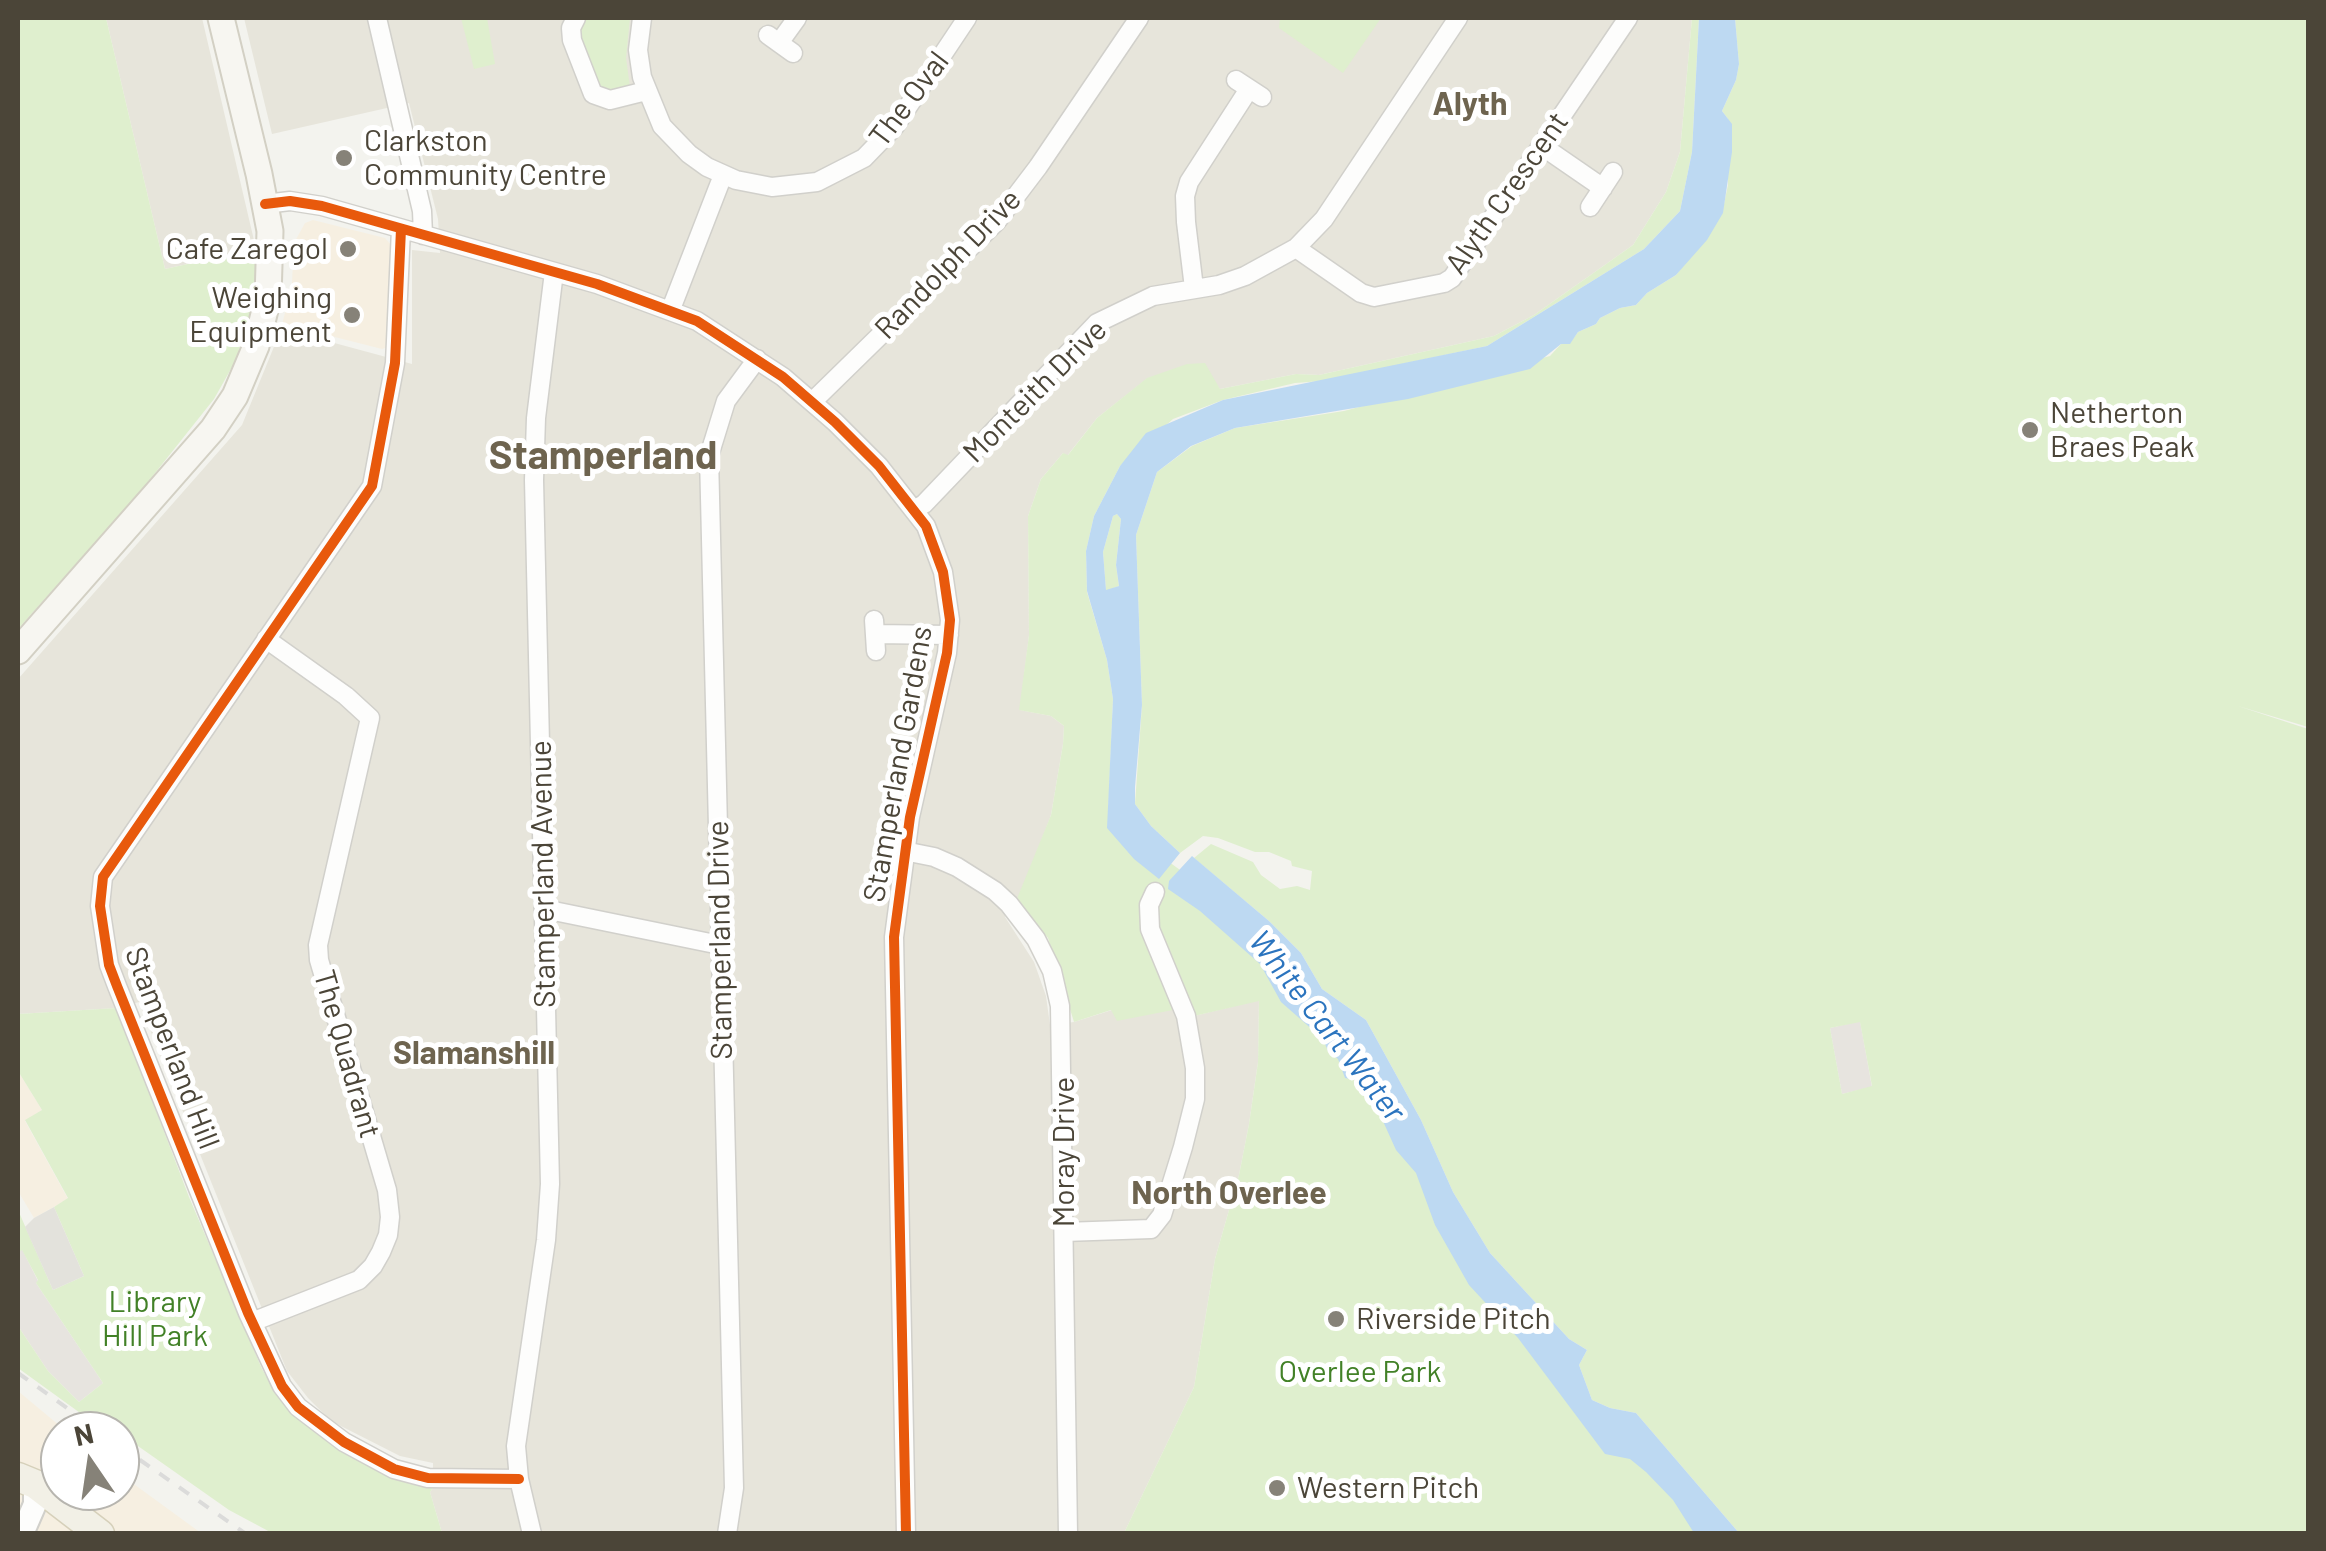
<!DOCTYPE html>
<html>
<head>
<meta charset="utf-8">
<style>
  body { margin:0 }
  #map { position:relative; width:2326px; height:1551px; overflow:hidden; background:#f3f3ee; font-family:Barlow,sans-serif }
  canvas { display:block }
  .frame { position:absolute; inset:0; border:20px solid #4b4538; pointer-events:none }
  .north { position:absolute; left:40px; top:1411px; width:100px; height:100px; box-sizing:border-box; background:#fff; border:2px solid #b7b5af; border-radius:50%; rotate:347deg; font-size:28px; font-weight:700; line-height:40px; text-align:center; color:#4b4538 }
  .north::after { content:''; display:block; margin:auto; width:35px; height:45px; background:#868278; clip-path:polygon(50% 0,100% 100%,50% 72%,0 100%) }
</style>
</head>
<body>
<div id="map">
<canvas width="2326" height="1551"></canvas>
<div class="frame"></div>
<div class="north">N</div>
</div>
<script>
const context = document.querySelector('canvas').getContext('2d');
context.lineJoin = 'round';
function paint(path, color) {
  context.fillStyle = color;
  context.fill(path, 'evenodd');
}
function shape(rows) {
  const path = new Path2D();
  for (const r of rows) {
    path.moveTo(r[0], r[1]);
    for (let i = 2; i < r.length; i += 2) path.lineTo(r[i], r[i + 1]);
  }
  return path;
}
function stroke(path, color, width, dash) {
  context.strokeStyle = color;
  context.lineWidth = width;
  context.lineCap = dash ? 'butt' : 'round';
  context.setLineDash(dash || []);
  context.stroke(path);
}
function label(font, color, halo, rows, align = 'center') {
  context.font = font + ' Barlow,sans-serif';
  context.lineWidth = 10;
  context.setLineDash([]);
  context.textBaseline = 'middle';
  context.strokeStyle = halo;
  context.fillStyle = color;
  for (const [text, x, y, turn = 0] of rows) {
    context.save();
    context.translate(x, y);
    context.rotate((+turn || 0) * Math.PI / 180);
    context.textAlign = isNaN(turn) ? turn : align;
    if (halo) context.strokeText(text, 0, 0);
    context.fillText(text, 0, 0);
    context.restore();
  }
}
const residential = shape([
  [106,18,202,18,256,249,165,269],
  [244,18,1692,18,1680,152,1666,192,1633,245,1534,315,1494,336,1319,375,1296,374,1220,389,1215,383,1148,378,1097,418,1067,456,1063,453,1041,479,1028,516,1029,635,1020,710,1051,716,1064,726,1063,744,1051,815,1023,890,1005,917,1034,962,1046,996,1050,1025,1074,1022,1112,1010,1183,1008,1194,1016,1259,1000,1258,1062,1249,1124,1239,1175,1215,1259,1194,1387,1124,1533,442,1533,430,1492,433,1488,433,1463,400,1456,331,1421,308,1398,287,1371,139,1002,117,1008,18,1014,18,679,242,425,280,332,290,331,412,364,412,250,440,253,438,219,409,103,272,134]
]);
const commercial = shape([
  [313,220,385,238,392,246,388,347,382,349,327,335,326,341,290,331,280,332,286,309,291,302,294,243,305,223],
  [18,1071,42,1110,25,1121,68,1199,34,1218,18,1191],
  [18,1391,66,1431,60,1431,60,1491,120,1491,120,1474,201,1533,18,1533]
]);
const industrial = shape([
  [1860,1021,1872,1087,1842,1094,1830,1028],
  [22,1249,38,1281,36,1283,103,1383,79,1402,48,1371,18,1326,18,1252]
]);
const green = shape([
  [18,18,106,18,165,269,256,249,254,300,236,360,214,399,140,492,18,629],
  [461,18,487,18,495,64,474,69],
  [582,18,630,18,626,58,630,87,602,95,577,43],
  [1280,18,1381,18,1343,73,1279,28],
  [1692,18,1699,18,1692,152,1680,211,1644,249,1487,346,1322,381,1295,383,1223,400,1173,419,1120,466,1094,516,1086,551,1087,592,1107,660,1113,699,1108,817,1210,892,1364,1064,1559,1369,1713,1533,1124,1533,1194,1387,1215,1259,1239,1175,1249,1124,1258,1062,1259,1001,1194,1016,1183,1008,1117,1021,1111,1010,1074,1022,1048,938,1016,901,1051,815,1063,744,1064,726,1051,716,1019,710,1029,635,1028,516,1041,479,1063,453,1068,455,1097,418,1147,378,1187,364,1205,363,1220,389,1296,374,1319,375,1494,336,1534,315,1633,245,1666,192,1680,152],
  [1735,18,2308,18,2308,727,2238,706,2308,729,2308,1533,1739,1533,1636,1413,1610,1408,1592,1400,1579,1365,1587,1350,1569,1339,1490,1253,1453,1192,1421,1120,1366,1020,1322,989,1301,953,1269,921,1194,858,1211,844,1253,862,1261,875,1280,889,1297,886,1310,890,1312,871,1292,866,1291,861,1269,852,1255,852,1218,838,1203,836,1180,853,1151,826,1135,804,1142,705,1136,535,1157,472,1192,446,1235,428,1344,411,1550,356,1561,344,1570,343,1578,332,1596,324,1600,318,1620,308,1636,305,1647,293,1676,275,1722,213,1728,185,1728,119,1722,111,1736,80,1739,64],
  [1860,1022,1872,1086,1842,1094,1830,1028],
  [1117,514,1121,519,1116,565,1119,586,1106,591,1103,552,1113,516],
  [117,1008,189,1197,262,1369,282,1402,304,1421,401,1479,433,1488,430,1492,442,1533,272,1533,229,1510,128,1439,124,1444,120,1441,120,1431,105,1431,18,1368,18,1326,48,1371,79,1402,103,1383,36,1283,38,1280,22,1250,18,1252,18,1210,53,1290,84,1276,54,1207,68,1198,25,1120,42,1110,18,1071,18,1014]
]);
const parking = shape([
  [54,1207,84,1276,53,1290,25,1227,34,1218]
]);
const water = shape([
  [1699,18,1735,18,1739,64,1736,80,1722,111,1732,124,1732,152,1723,213,1707,240,1676,275,1647,293,1636,305,1620,308,1600,318,1596,324,1578,332,1570,344,1561,344,1530,369,1408,399,1235,428,1191,446,1157,472,1136,535,1142,705,1135,787,1135,804,1151,826,1180,853,1159,879,1134,859,1107,828,1113,699,1107,660,1087,591,1086,551,1094,516,1120,466,1146,433,1223,400,1487,346,1644,249,1680,211,1692,152],
  [1117,514,1121,519,1116,565,1119,586,1106,590,1103,552,1113,516],
  [1192,856,1269,921,1301,953,1322,989,1366,1020,1421,1120,1453,1192,1490,1253,1569,1339,1587,1350,1579,1365,1592,1400,1610,1408,1636,1413,1739,1533,1694,1533,1673,1500,1646,1472,1630,1459,1605,1454,1518,1338,1469,1285,1435,1225,1416,1173,1396,1150,1373,1099,1355,1080,1345,1078,1338,1059,1328,1051,1323,1039,1281,1002,1260,964,1200,911,1168,889,1169,881]
]);
const minor = shape([
  [377,18,422,211,423,235],
  [576,18,571,28,572,40,593,94,610,100,646,91],
  [642,18,638,50,642,77,662,126,689,154,707,167,736,180,772,187,817,182,864,158,895,126,967,18],
  [768,35,793,53],
  [779,43,797,18],
  [1236,80,1262,97],
  [1542,146,1603,188],
  [265,204,290,201,322,206,597,284,697,321,783,377,835,422,879,466,926,526,943,572,950,620,947,653,910,817,894,937,906,1534],
  [1590,207,1613,172],
  [401,229,395,363,372,486,103,877,100,906,109,965,117,986,248,1313,282,1386,298,1407,344,1442,394,1469,428,1478,519,1479],
  [1296,248,1361,293,1374,297,1444,283,1452,278,1628,18],
  [1194,288,1186,222,1185,196,1189,182,1249,89],
  [671,309,723,175],
  [812,402,997,221,1038,167,1139,18],
  [915,509,924,504,1097,323,1153,296,1219,285,1245,276,1296,248,1324,219,1458,18],
  [874,620,876,651],
  [875,634,949,635],
  [904,851,934,857,957,867,995,891,1009,904,1036,939,1052,971,1060,1006,1068,1534],
  [544,909,720,945],
  [1064,1232,1151,1229,1162,1215,1183,1147,1195,1099,1195,1068,1186,1016,1150,929,1149,905,1155,892],
  [252,1322,359,1280,373,1266,381,1252,388,1235,390,1217,387,1190,319,960,318,945,370,718,346,696,266,639],
  [532,1534,519,1479,516,1446,546,1240,550,1184,534,480,536,418,554,272],
  [727,1534,734,1488,709,456,726,401,757,359]
]);
const tertiary = shape([
  [22,1534,35,1504,35,1484]
]);
const secondary = shape([
  [18,651,213,429,235,396,256,346,268,298,270,231,259,174,221,18]
]);
const primary = shape([
  [18,1477,35,1484,100,1534]
]);
const rail = shape([
  [18,1373,99,1431],
  [120,1446,246,1534]
]);
const cycleway = shape([
  [265,204,290,201,322,206,597,284,697,321,783,377,835,422,879,466,926,526,943,572,950,620,947,653,910,817,894,937,906,1534],
  [401,229,395,363,372,486,103,877,100,906,109,965,117,986,248,1313,282,1386,298,1407,344,1442,394,1469,428,1478,519,1479]
]);
const markers = [
  [344,158,10,"#868278"],
  [348,249,10,"#868278"],
  [352,315,10,"#868278"],
  [2030,430,10,"#868278"],
  [1336,1319,10,"#868278"],
  [1277,1488,10,"#868278"]
];
const streetNames = [
  ["The Oval",909,99,-53],
  ["Alyth Crescent",1507,193,-55],
  ["Randolph Drive",948,264,-46],
  ["Monteith Drive",1035,391,-45],
  ["Stamperland Gardens",898,764,-80],
  ["Stamperland Avenue",543,874,-91],
  ["Stamperland Drive",720,940,-91],
  ["Stamperland Hill",172,1048,69],
  ["The Quadrant",347,1054,74],
  ["Moray Drive",1064,1152,-90]
];
const poiNames = [
  ["Clarkston",364,141],
  ["Community Centre",364,175],
  ["Cafe Zaregol",328,249,"right"],
  ["Weighing",332,298,"right"],
  ["Equipment",332,332,"right"],
  ["Netherton",2050,413],
  ["Braes Peak",2050,447],
  ["Riverside Pitch",1356,1319],
  ["Western Pitch",1297,1488]
];
const parkNames = [
  ["Library",155,1302],
  ["Hill Park",155,1336],
  ["Overlee Park",1360,1372]
];
const neighbourhoodNames = [
  ["Alyth",1470,104],
  ["Slamanshill",474,1053],
  ["North Overlee",1229,1193]
];
const waterNames = [
  ["White Cart Water",1327,1026,52]
];
const districtNames = [
  ["Stamperland",603,456]
];
paint(residential, '#e7e5db');
paint(commercial, '#f6efe1');
paint(industrial, '#e7e4df');
paint(green, '#dfefce');
paint(parking, '#e3e2dc');
paint(water, '#bdd9f2');
stroke(minor, '#d1d0cb', 21);
stroke(tertiary, '#d1d0cb', 26);
stroke(secondary, '#d3d0c4', 29);
stroke(primary, '#d6d0ba', 31);
stroke(minor, '#fdfdfc', 18);
stroke(tertiary, '#fdfdfc', 22);
stroke(secondary, '#f7f6f1', 25);
stroke(primary, '#f2f0e6', 28);
stroke(rail, '#dbdbda', 4, [12, 12]);
stroke(cycleway, '#e8590c', 10);
for (const [x, y, r, color] of markers) {
  const dot = new Path2D();
  dot.arc(x, y, r, 0, 2 * Math.PI);
  context.fillStyle = color;
  context.fill(dot);
  stroke(dot, '#fff', 4);
}
label('30px', '#4b4538', '#fff', streetNames);
label('30px', '#4b4538', '#fff', poiNames, 'left');
label('30px', '#428127', '#fff', parkNames);
label('bold 32px', '#6e644f', '#fff', neighbourhoodNames);
label('italic 32px', '#2b74be', '#fff', waterNames);
label('bold 40px', '#6e644f', '#fff', districtNames);
</script>
</body>
</html>
